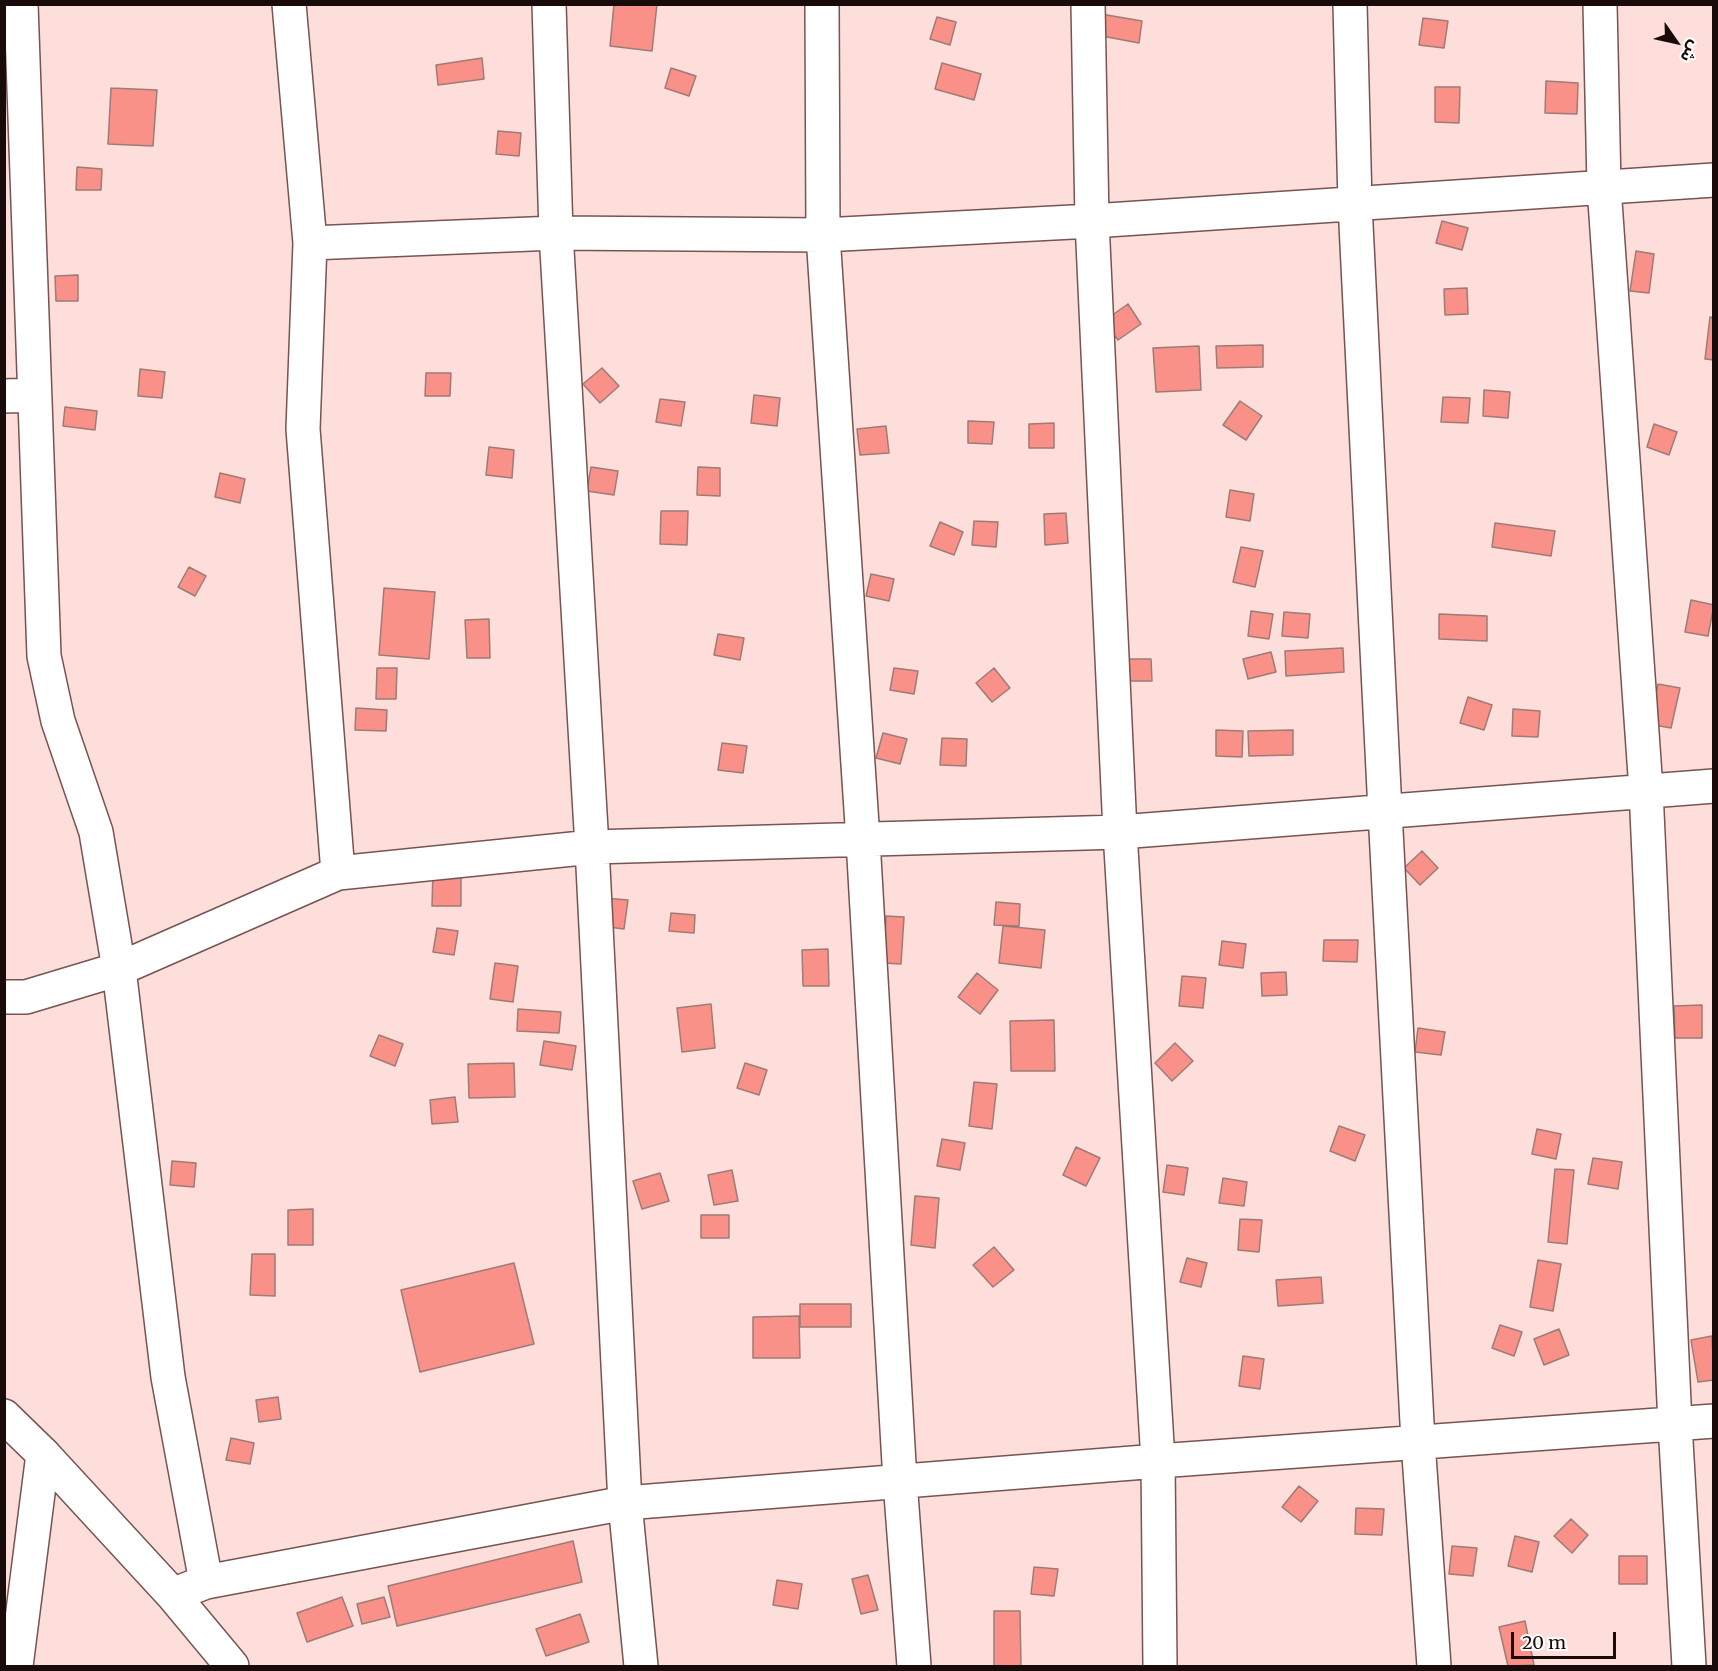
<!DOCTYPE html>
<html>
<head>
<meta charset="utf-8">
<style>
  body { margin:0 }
  #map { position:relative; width:1718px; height:1671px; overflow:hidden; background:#fededa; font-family:Merriweather,"Noto Sans Arabic",serif }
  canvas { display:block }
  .frame { position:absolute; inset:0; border:6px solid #180b0a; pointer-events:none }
  .north { position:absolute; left:1646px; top:12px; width:60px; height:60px; -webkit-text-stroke:4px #fff; paint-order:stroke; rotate:124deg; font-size:16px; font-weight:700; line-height:24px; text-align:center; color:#180b0a }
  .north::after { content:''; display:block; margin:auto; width:21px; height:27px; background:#180b0a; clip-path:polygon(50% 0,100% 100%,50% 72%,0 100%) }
  .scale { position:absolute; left:1511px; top:1632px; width:105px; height:27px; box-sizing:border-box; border:3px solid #180b0a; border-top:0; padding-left:8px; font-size:18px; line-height:21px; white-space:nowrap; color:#180b0a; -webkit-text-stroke:4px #fff; paint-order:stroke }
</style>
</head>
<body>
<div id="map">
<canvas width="1718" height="1671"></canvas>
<div class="frame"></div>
<div class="north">ش</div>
<div class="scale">20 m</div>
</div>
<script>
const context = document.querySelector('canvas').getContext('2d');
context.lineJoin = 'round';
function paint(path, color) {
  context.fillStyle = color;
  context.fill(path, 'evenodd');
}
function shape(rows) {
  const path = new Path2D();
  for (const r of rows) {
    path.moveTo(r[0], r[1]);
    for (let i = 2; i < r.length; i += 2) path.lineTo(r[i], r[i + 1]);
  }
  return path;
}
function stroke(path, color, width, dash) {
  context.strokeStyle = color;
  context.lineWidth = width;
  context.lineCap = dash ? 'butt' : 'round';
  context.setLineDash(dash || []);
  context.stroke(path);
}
const building = shape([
  [614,4,657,4,652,51,610,46,614,4],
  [1095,13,1142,21,1139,43,1091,34,1095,13],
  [937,17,956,22,950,45,930,39,937,17],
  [1423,18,1448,21,1444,48,1419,45,1423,18],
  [482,58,484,79,438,85,436,65,482,58],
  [942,63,981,74,974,100,935,89,942,63],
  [671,68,696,76,689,96,665,88,671,68],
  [1546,81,1578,83,1577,114,1545,113,1546,81],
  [1435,87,1460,87,1459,123,1435,122,1435,87],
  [111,88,157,90,153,146,108,144,111,88],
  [498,131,521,133,519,156,496,154,498,131],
  [77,167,102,169,101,190,76,190,77,167],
  [1442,221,1468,228,1462,250,1436,243,1442,221],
  [1636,251,1654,254,1649,293,1630,291,1636,251],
  [78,275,78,301,56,301,55,276,78,275],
  [1467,288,1468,314,1445,315,1444,289,1467,288],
  [1128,304,1141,324,1118,340,1104,321,1128,304],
  [1710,317,1714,318,1714,360,1705,359,1710,317],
  [1263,345,1263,367,1217,368,1216,346,1263,345],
  [1199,346,1201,390,1156,392,1153,348,1199,346],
  [602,368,619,386,600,403,583,384,602,368],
  [140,369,165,372,162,398,138,396,140,369],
  [426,373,451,373,450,396,425,396,426,373],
  [1484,390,1510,392,1508,418,1483,416,1484,390],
  [754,395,780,398,777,426,751,423,754,395],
  [1443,397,1470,398,1468,423,1441,422,1443,397],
  [660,399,685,402,681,426,656,422,660,399],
  [1240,401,1262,416,1246,440,1223,425,1240,401],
  [65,407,97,411,95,430,63,426,65,407],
  [968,421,994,422,992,444,968,443,968,421],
  [1054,423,1054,448,1029,448,1029,424,1054,423],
  [1654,424,1677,432,1669,455,1647,447,1654,424],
  [886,426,889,453,860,455,857,429,886,426],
  [489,447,514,450,512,478,486,475,489,447],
  [591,467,618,471,614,495,587,491,591,467],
  [698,467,720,468,720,496,697,495,698,467],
  [220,473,245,479,240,503,215,497,220,473],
  [1230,490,1254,494,1250,521,1226,517,1230,490],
  [661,511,688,511,687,545,660,544,661,511],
  [1066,513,1068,543,1045,545,1044,514,1066,513],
  [974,521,998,522,996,547,972,545,974,521],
  [940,522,963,532,954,555,930,546,940,522],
  [1495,523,1555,531,1551,556,1492,547,1495,523],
  [1241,547,1263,551,1255,587,1233,582,1241,547],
  [189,567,206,576,195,596,178,587,189,567],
  [871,574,894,579,889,601,866,596,871,574],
  [384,588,435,592,429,659,379,655,384,588],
  [1691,600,1714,605,1708,636,1685,632,1691,600],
  [1251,611,1273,614,1269,639,1248,636,1251,611],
  [1284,612,1310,614,1308,638,1282,636,1284,612],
  [1439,614,1487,616,1487,641,1439,639,1439,614],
  [489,619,490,658,467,658,465,620,489,619],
  [718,634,744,638,740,660,714,655,718,634],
  [1343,648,1344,672,1286,676,1285,651,1343,648],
  [1271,652,1276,672,1248,679,1243,659,1271,652],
  [1123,659,1151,659,1152,681,1123,681,1123,659],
  [377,668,397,668,396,699,376,699,377,668],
  [894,668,918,671,914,694,890,690,894,668],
  [994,668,1010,688,992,702,976,683,994,668],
  [1658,684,1680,688,1671,728,1649,724,1658,684],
  [1468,697,1492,705,1484,730,1460,723,1468,697],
  [356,708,387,710,386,731,355,730,356,708],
  [1513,709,1540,711,1538,737,1512,736,1513,709],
  [1216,730,1243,731,1242,757,1216,756,1216,730],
  [1293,730,1293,755,1249,756,1248,731,1293,730],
  [883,733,907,739,900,764,876,758,883,733],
  [942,738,967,739,966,766,940,765,942,738],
  [722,743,747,746,743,773,718,770,722,743],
  [1422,851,1438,868,1420,885,1404,868,1422,851],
  [461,869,461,906,432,906,433,870,461,869],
  [605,898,628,900,624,929,601,926,605,898],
  [996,902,1020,904,1019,926,994,925,996,902],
  [671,913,695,915,694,933,669,931,671,913],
  [886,916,904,917,901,964,884,963,886,916],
  [1003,926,1045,930,1041,968,999,963,1003,926],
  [437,928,458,931,454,955,433,952,437,928],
  [1324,940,1358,940,1357,962,1323,961,1324,940],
  [1222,941,1246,944,1243,968,1219,965,1222,941],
  [828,949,829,986,803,986,802,950,828,949],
  [495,963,518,966,513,1002,490,999,495,963],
  [1286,972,1287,995,1262,996,1261,973,1286,972],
  [977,973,998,990,980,1014,958,997,977,973],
  [1182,976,1206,978,1203,1008,1179,1006,1182,976],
  [711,1004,715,1048,682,1052,677,1008,711,1004],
  [1702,1005,1702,1038,1675,1038,1674,1006,1702,1005],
  [518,1009,561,1012,559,1033,517,1031,518,1009],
  [1054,1020,1055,1071,1011,1071,1010,1021,1054,1020],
  [1418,1028,1445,1032,1441,1055,1415,1052,1418,1028],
  [379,1035,403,1044,395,1066,370,1056,379,1035],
  [544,1041,576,1046,572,1070,540,1065,544,1041],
  [1175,1043,1193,1061,1172,1081,1155,1063,1175,1043],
  [514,1063,515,1097,469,1098,468,1064,514,1063],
  [745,1063,767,1070,759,1095,737,1088,745,1063],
  [974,1082,997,1084,992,1129,969,1126,974,1082],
  [455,1097,458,1122,432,1124,430,1100,455,1097],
  [1339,1126,1365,1135,1355,1161,1330,1151,1339,1126],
  [1537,1129,1561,1134,1556,1159,1532,1154,1537,1129],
  [942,1139,965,1143,960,1170,937,1166,942,1139],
  [1076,1147,1100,1158,1086,1186,1063,1175,1076,1147],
  [1593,1158,1622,1162,1618,1189,1588,1184,1593,1158],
  [172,1161,196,1163,194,1187,170,1185,172,1161],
  [1167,1165,1188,1168,1184,1195,1163,1192,1167,1165],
  [1555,1169,1574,1170,1567,1244,1548,1242,1555,1169],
  [732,1170,738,1201,714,1205,708,1175,732,1170],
  [660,1173,669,1201,642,1209,633,1181,660,1173],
  [1223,1178,1247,1182,1244,1206,1219,1203,1223,1178],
  [915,1196,939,1198,935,1248,911,1245,915,1196],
  [313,1209,313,1245,288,1245,288,1210,313,1209],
  [701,1215,729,1215,729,1238,701,1238,701,1215],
  [1240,1219,1262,1220,1259,1252,1238,1250,1240,1219],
  [994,1247,1014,1270,993,1287,973,1265,994,1247],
  [252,1254,275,1254,275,1296,250,1295,252,1254],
  [1187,1258,1207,1263,1201,1287,1180,1282,1187,1258],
  [1538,1260,1561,1264,1553,1311,1530,1307,1538,1260],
  [514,1263,534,1344,420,1372,401,1290,514,1263],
  [1321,1277,1323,1303,1278,1306,1276,1280,1321,1277],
  [800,1304,851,1304,851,1327,800,1327,800,1304],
  [799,1316,800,1358,753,1358,753,1317,799,1316],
  [1500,1325,1522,1332,1514,1356,1492,1348,1500,1325],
  [1559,1329,1569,1355,1544,1365,1534,1339,1559,1329],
  [1712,1336,1714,1380,1698,1382,1691,1340,1712,1336],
  [1243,1356,1264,1359,1260,1389,1239,1386,1243,1356],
  [278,1397,281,1419,259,1422,256,1400,278,1397],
  [231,1438,254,1443,250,1464,226,1460,231,1438],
  [1299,1486,1318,1501,1301,1522,1282,1507,1299,1486],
  [1356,1508,1384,1509,1382,1535,1355,1534,1356,1508],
  [1571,1519,1588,1535,1572,1553,1554,1536,1571,1519],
  [1515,1536,1539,1542,1532,1572,1508,1566,1515,1536],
  [573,1541,582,1582,397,1626,388,1586,573,1541],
  [1452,1546,1477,1548,1473,1576,1449,1574,1452,1546],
  [1619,1556,1647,1556,1647,1584,1619,1584,1619,1556],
  [1034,1567,1058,1569,1054,1596,1031,1594,1034,1567],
  [868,1575,878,1610,861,1614,852,1579,868,1575],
  [777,1580,802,1584,798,1609,773,1605,777,1580],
  [342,1597,353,1626,307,1642,297,1613,342,1597],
  [384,1597,390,1617,362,1624,357,1604,384,1597],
  [994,1611,1020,1611,1021,1666,994,1666,994,1611],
  [580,1614,589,1642,546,1656,536,1629,580,1614],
  [1525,1621,1534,1665,1508,1666,1499,1627,1525,1621]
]);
const street = shape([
  [21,4,44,656,58,721,96,832,119,969,168,1377,206,1582],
  [289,4,310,243,303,429,338,873],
  [549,4,556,233,592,847,625,1503,641,1666],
  [822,4,823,235,863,840,900,1481,914,1666],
  [1088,4,1092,221,1120,832,1158,1461,1160,1666],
  [1350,4,1355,204,1385,811,1418,1442,1434,1666],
  [1600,4,1604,187,1646,790,1675,1424,1689,1666],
  [310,243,556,233,823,235,1092,221,1714,180],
  [4,396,33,395],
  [4,997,26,997,119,969,338,873,592,847,1120,832,1714,786],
  [185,1590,206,1582,625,1503,1158,1461,1714,1421],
  [16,1666,43,1454]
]);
const secondary = shape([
  [4,1416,43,1454,172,1594,232,1666]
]);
paint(building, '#f99188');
stroke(building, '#9e7b77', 1.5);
stroke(street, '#755451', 36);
stroke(secondary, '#755451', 36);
stroke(street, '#fff', 33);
stroke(secondary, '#fff', 33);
</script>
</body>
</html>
